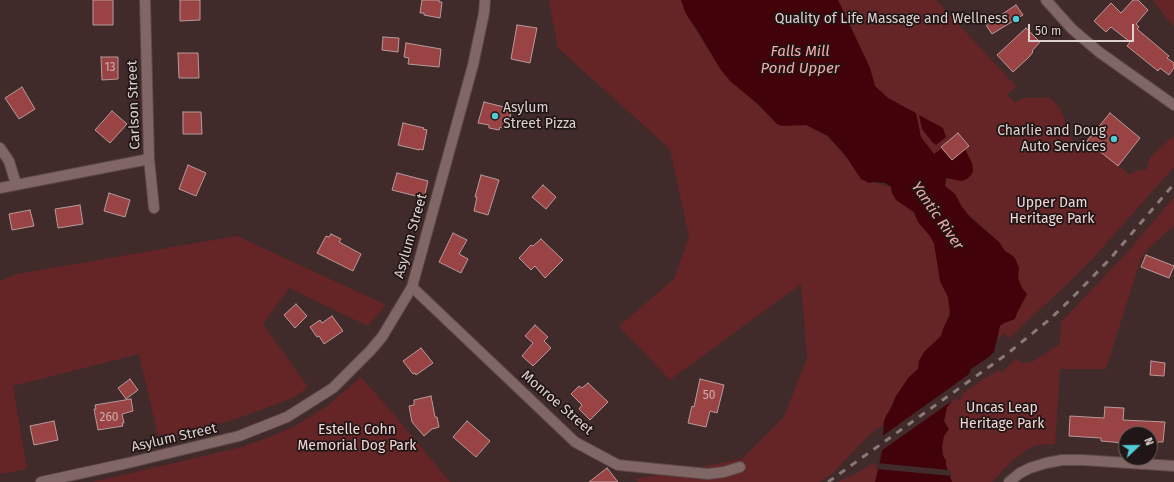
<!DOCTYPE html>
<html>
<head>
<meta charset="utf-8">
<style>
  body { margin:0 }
  #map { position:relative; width:1174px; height:482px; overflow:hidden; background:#412b2a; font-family:"Fira Sans",sans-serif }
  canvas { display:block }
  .north { position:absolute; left:1118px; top:426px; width:40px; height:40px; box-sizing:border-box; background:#201616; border:1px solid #6c6060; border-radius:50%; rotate:68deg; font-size:11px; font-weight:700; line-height:16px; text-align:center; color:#dfd0cf }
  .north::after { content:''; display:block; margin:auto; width:14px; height:18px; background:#51ccd4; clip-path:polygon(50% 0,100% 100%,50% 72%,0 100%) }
  .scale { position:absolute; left:1028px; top:24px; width:106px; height:18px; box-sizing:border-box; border:2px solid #dfd0cf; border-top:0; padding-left:5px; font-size:12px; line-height:14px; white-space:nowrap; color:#dfd0cf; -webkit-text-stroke:3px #201616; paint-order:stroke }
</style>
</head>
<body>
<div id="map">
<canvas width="1174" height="482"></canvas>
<div class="north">N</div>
<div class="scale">50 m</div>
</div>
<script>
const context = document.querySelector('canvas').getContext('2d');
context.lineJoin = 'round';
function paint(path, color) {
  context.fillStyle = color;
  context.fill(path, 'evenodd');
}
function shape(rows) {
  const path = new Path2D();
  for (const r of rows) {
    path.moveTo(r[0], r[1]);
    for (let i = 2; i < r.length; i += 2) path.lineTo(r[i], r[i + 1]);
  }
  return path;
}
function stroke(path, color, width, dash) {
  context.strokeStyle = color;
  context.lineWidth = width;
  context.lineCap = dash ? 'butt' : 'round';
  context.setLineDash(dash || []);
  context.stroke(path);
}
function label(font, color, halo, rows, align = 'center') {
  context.font = font + ' "Fira Sans",sans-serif';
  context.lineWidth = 3.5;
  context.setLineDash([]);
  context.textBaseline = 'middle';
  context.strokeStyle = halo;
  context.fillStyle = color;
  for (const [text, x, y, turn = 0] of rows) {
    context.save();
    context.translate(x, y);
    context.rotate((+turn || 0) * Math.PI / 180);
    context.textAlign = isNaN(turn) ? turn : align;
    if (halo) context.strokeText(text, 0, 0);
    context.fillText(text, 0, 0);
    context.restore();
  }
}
const green = shape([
  [552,0,681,0,693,25,719,67,777,124,806,125,827,136,852,164,862,179,891,187,896,200,909,209,913,213,918,222,930,236,934,243,941,284,947,295,950,306,948,318,943,329,942,335,919,361,918,369,908,378,894,399,884,424,870,434,834,472,820,482,638,482,636,479,742,459,784,417,807,358,801,284,670,380,619,326,674,279,689,237,670,149,558,48,549,2],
  [838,0,936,0,1016,86,1007,95,1015,102,1025,98,1050,98,1060,108,1072,139,1082,148,1087,141,1130,175,1136,171,1147,169,1150,157,1174,136,1174,167,1096,255,1062,289,1009,338,1004,333,997,339,1000,326,1004,323,1015,319,1017,313,1027,294,1021,288,1018,278,1019,268,1017,263,1013,256,1005,251,999,242,968,214,962,207,955,194,945,186,947,178,951,177,958,180,934,155,889,99,875,86,870,68],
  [1153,0,1174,0,1174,26,1169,21],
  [1174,197,1174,225,1145,252,1141,258,1106,369,1060,369,1055,445,1054,444,1037,445,1028,449,1011,462,992,482,952,482,945,465,942,447,944,435,949,429,944,422,947,407,956,397,958,401,962,399,961,395,983,379,999,370,1002,373,1015,359,1025,363,1034,361,1060,344,1061,322,1125,255],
  [237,236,386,305,368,326,289,288,263,324,308,387,293,398,236,419,159,440,139,354,13,386,27,469,0,474,0,281,17,274],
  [361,377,392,412,450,482,93,482,238,448,270,437,297,425,327,406],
  [871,464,879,465,875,482,838,482,863,470]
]);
const water = shape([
  [681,0,838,0,870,68,875,86,888,98,916,113,921,137,934,154,942,148,952,160,965,149,972,163,973,170,972,174,967,179,962,181,946,178,945,186,955,194,962,207,970,217,999,242,1005,251,1010,254,1015,258,1019,268,1018,278,1022,288,1027,294,1017,313,1015,319,1004,323,1000,326,994,352,990,356,971,369,965,385,947,407,944,421,949,429,944,436,942,447,943,456,946,460,946,465,952,482,875,482,882,452,884,421,886,416,892,406,896,396,909,377,918,369,919,361,924,352,941,336,943,329,950,314,948,297,940,281,934,243,930,236,918,222,914,212,896,200,892,193,891,187,885,183,874,182,869,183,861,179,845,155,828,136,806,125,782,126,777,124,759,105,730,81,721,70,697,30,686,14],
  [919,115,943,128,946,137,936,145,934,143,933,143,922,129]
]);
const pier = shape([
  [972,372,966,386,959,396,881,451,879,448,881,437],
  [877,463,949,470,952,476,876,469]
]);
const building = shape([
  [93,0,113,0,113,25,93,25,93,0],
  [180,0,200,0,200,20,180,21,180,0],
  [422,0,439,0,439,2,442,2,440,18,424,15,424,13,420,13,422,0],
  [1133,0,1138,0,1148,10,1136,24,1139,27,1137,29,1169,56,1167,58,1174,63,1174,68,1169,75,1160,68,1158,71,1127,46,1130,42,1111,27,1106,32,1094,21,1111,3,1121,13,1133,0],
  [1016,5,1023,15,992,34,986,25,1016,5],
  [517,25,537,28,530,63,511,59,517,25],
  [1026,28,1040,42,1032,51,1033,52,1029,57,1013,72,997,55,1026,28],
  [383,37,399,38,398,52,382,50,383,37],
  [406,43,441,49,439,67,408,64,409,58,404,57,406,43],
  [178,53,198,53,199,78,179,78,178,53],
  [101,57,118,57,118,79,102,80,101,57],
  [22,87,35,109,19,119,5,98,22,87],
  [484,102,512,109,507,129,500,127,499,130,489,128,489,125,478,123,484,102],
  [112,111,127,124,110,143,95,130,112,111],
  [183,112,201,112,202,134,183,134,183,112],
  [1110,113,1140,138,1118,166,1087,141,1110,113],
  [403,123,424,128,423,129,427,130,423,150,419,149,419,150,398,145,403,123],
  [958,133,969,146,952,160,941,147,958,133],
  [188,165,206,173,196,196,179,189,188,165],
  [397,173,428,181,424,198,392,190,397,173],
  [481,175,499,180,488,215,474,211,477,197,475,197,481,175],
  [543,185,556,197,546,209,532,197,543,185],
  [109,193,130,200,125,217,104,211,109,193],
  [80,205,83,224,58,228,55,209,80,205],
  [30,210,34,226,12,230,9,214,30,210],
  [453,233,467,240,459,254,468,259,461,273,439,262,453,233],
  [331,234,341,239,339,242,361,254,353,271,317,253,326,236,329,237,331,234],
  [541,239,563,260,545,278,535,266,531,270,519,258,531,245,533,246,541,239],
  [1146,255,1174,266,1169,278,1141,267,1146,255],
  [296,304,307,316,295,328,284,315,296,304],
  [332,316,343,331,324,344,319,336,317,337,310,327,320,320,322,323,332,316],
  [535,325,548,337,544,341,551,348,533,366,522,356,533,343,525,336,535,325],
  [421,348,433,363,416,375,415,373,413,374,403,361,421,348],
  [1151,361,1165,363,1164,376,1150,375,1151,361],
  [130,379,138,390,126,399,118,388,130,379],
  [700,379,724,385,717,413,710,411,706,427,688,423,692,406,694,407,700,379],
  [588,383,608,402,590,420,579,409,582,405,571,394,579,386,582,388,588,383],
  [431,396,435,417,437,417,439,427,432,429,424,436,412,422,409,406,414,405,414,400,431,396],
  [131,399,133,411,122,414,124,423,122,423,123,426,98,430,94,409,96,409,95,405,131,399],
  [1105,407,1124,408,1123,420,1165,422,1163,442,1150,442,1150,434,1125,434,1124,443,1101,441,1101,438,1069,436,1070,416,1104,418,1105,407],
  [54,421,58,440,34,445,30,426,54,421],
  [467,421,490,441,476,457,453,437,467,421],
  [607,468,618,482,589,482,607,468]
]);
const street = shape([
  [145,0,149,159,154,208],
  [0,148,9,161,16,184],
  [0,188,149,159],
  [412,287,575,442,618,465,708,474,724,472,740,467],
  [1009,482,1020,473,1030,468,1046,463,1062,460,1083,460,1174,466]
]);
const secondary = shape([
  [1046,0,1072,29,1099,52,1174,105],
  [41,482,128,463,239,436,287,417,333,388,370,351,382,337,412,287,473,65,484,13,485,0]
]);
const rail = shape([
  [828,482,1007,354,1050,319,1070,300,1109,260,1174,184]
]);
const markers = [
  [1016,19,4,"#51ccd4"],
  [495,116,4,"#51ccd4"],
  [1114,139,4,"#51ccd4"]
];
const numberNames = [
  ["13",110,68],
  ["50",709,396],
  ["260",109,418]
];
const poiNames = [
  ["Quality of Life Massage and Wellness",1008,19],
  ["Asylum",503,108,"left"],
  ["Street Pizza",503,124,"left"],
  ["Charlie and Doug",1106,131],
  ["Auto Services",1106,147]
];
const streetNames = [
  ["Carlson Street",134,105,-92],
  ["Asylum Street",411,236,-74],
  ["Monroe Street",557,403,41],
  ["Asylum Street",174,438,-13]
];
const parkNames = [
  ["Upper Dam",1052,203],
  ["Heritage Park",1052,219],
  ["Uncas Leap",1002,408],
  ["Heritage Park",1002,424],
  ["Estelle Cohn",357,430],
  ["Memorial Dog Park",357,446]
];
const waterNames = [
  ["Falls Mill",800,52],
  ["Pond Upper",800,69],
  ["Yantic River",937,216,55]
];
paint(green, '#652426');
paint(water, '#41020a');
paint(pier, '#412b2a');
paint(building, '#9a4345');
stroke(building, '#b79b9a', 1);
stroke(street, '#5b4847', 12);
stroke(secondary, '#5b4847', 12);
stroke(street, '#806665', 10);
stroke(secondary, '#806665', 10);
stroke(rail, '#8b7978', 3, [7, 7]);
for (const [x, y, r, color] of markers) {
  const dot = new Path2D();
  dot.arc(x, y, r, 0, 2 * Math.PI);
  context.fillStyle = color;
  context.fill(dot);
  stroke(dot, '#201616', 1.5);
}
label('12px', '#ceadac', null, numberNames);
label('14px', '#dfd0cf', '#201616', poiNames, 'right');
label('14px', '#dfd0cf', '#201616', streetNames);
label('14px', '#f2d7d6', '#201616', parkNames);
label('italic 15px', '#f5aba8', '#201616', waterNames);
</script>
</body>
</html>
